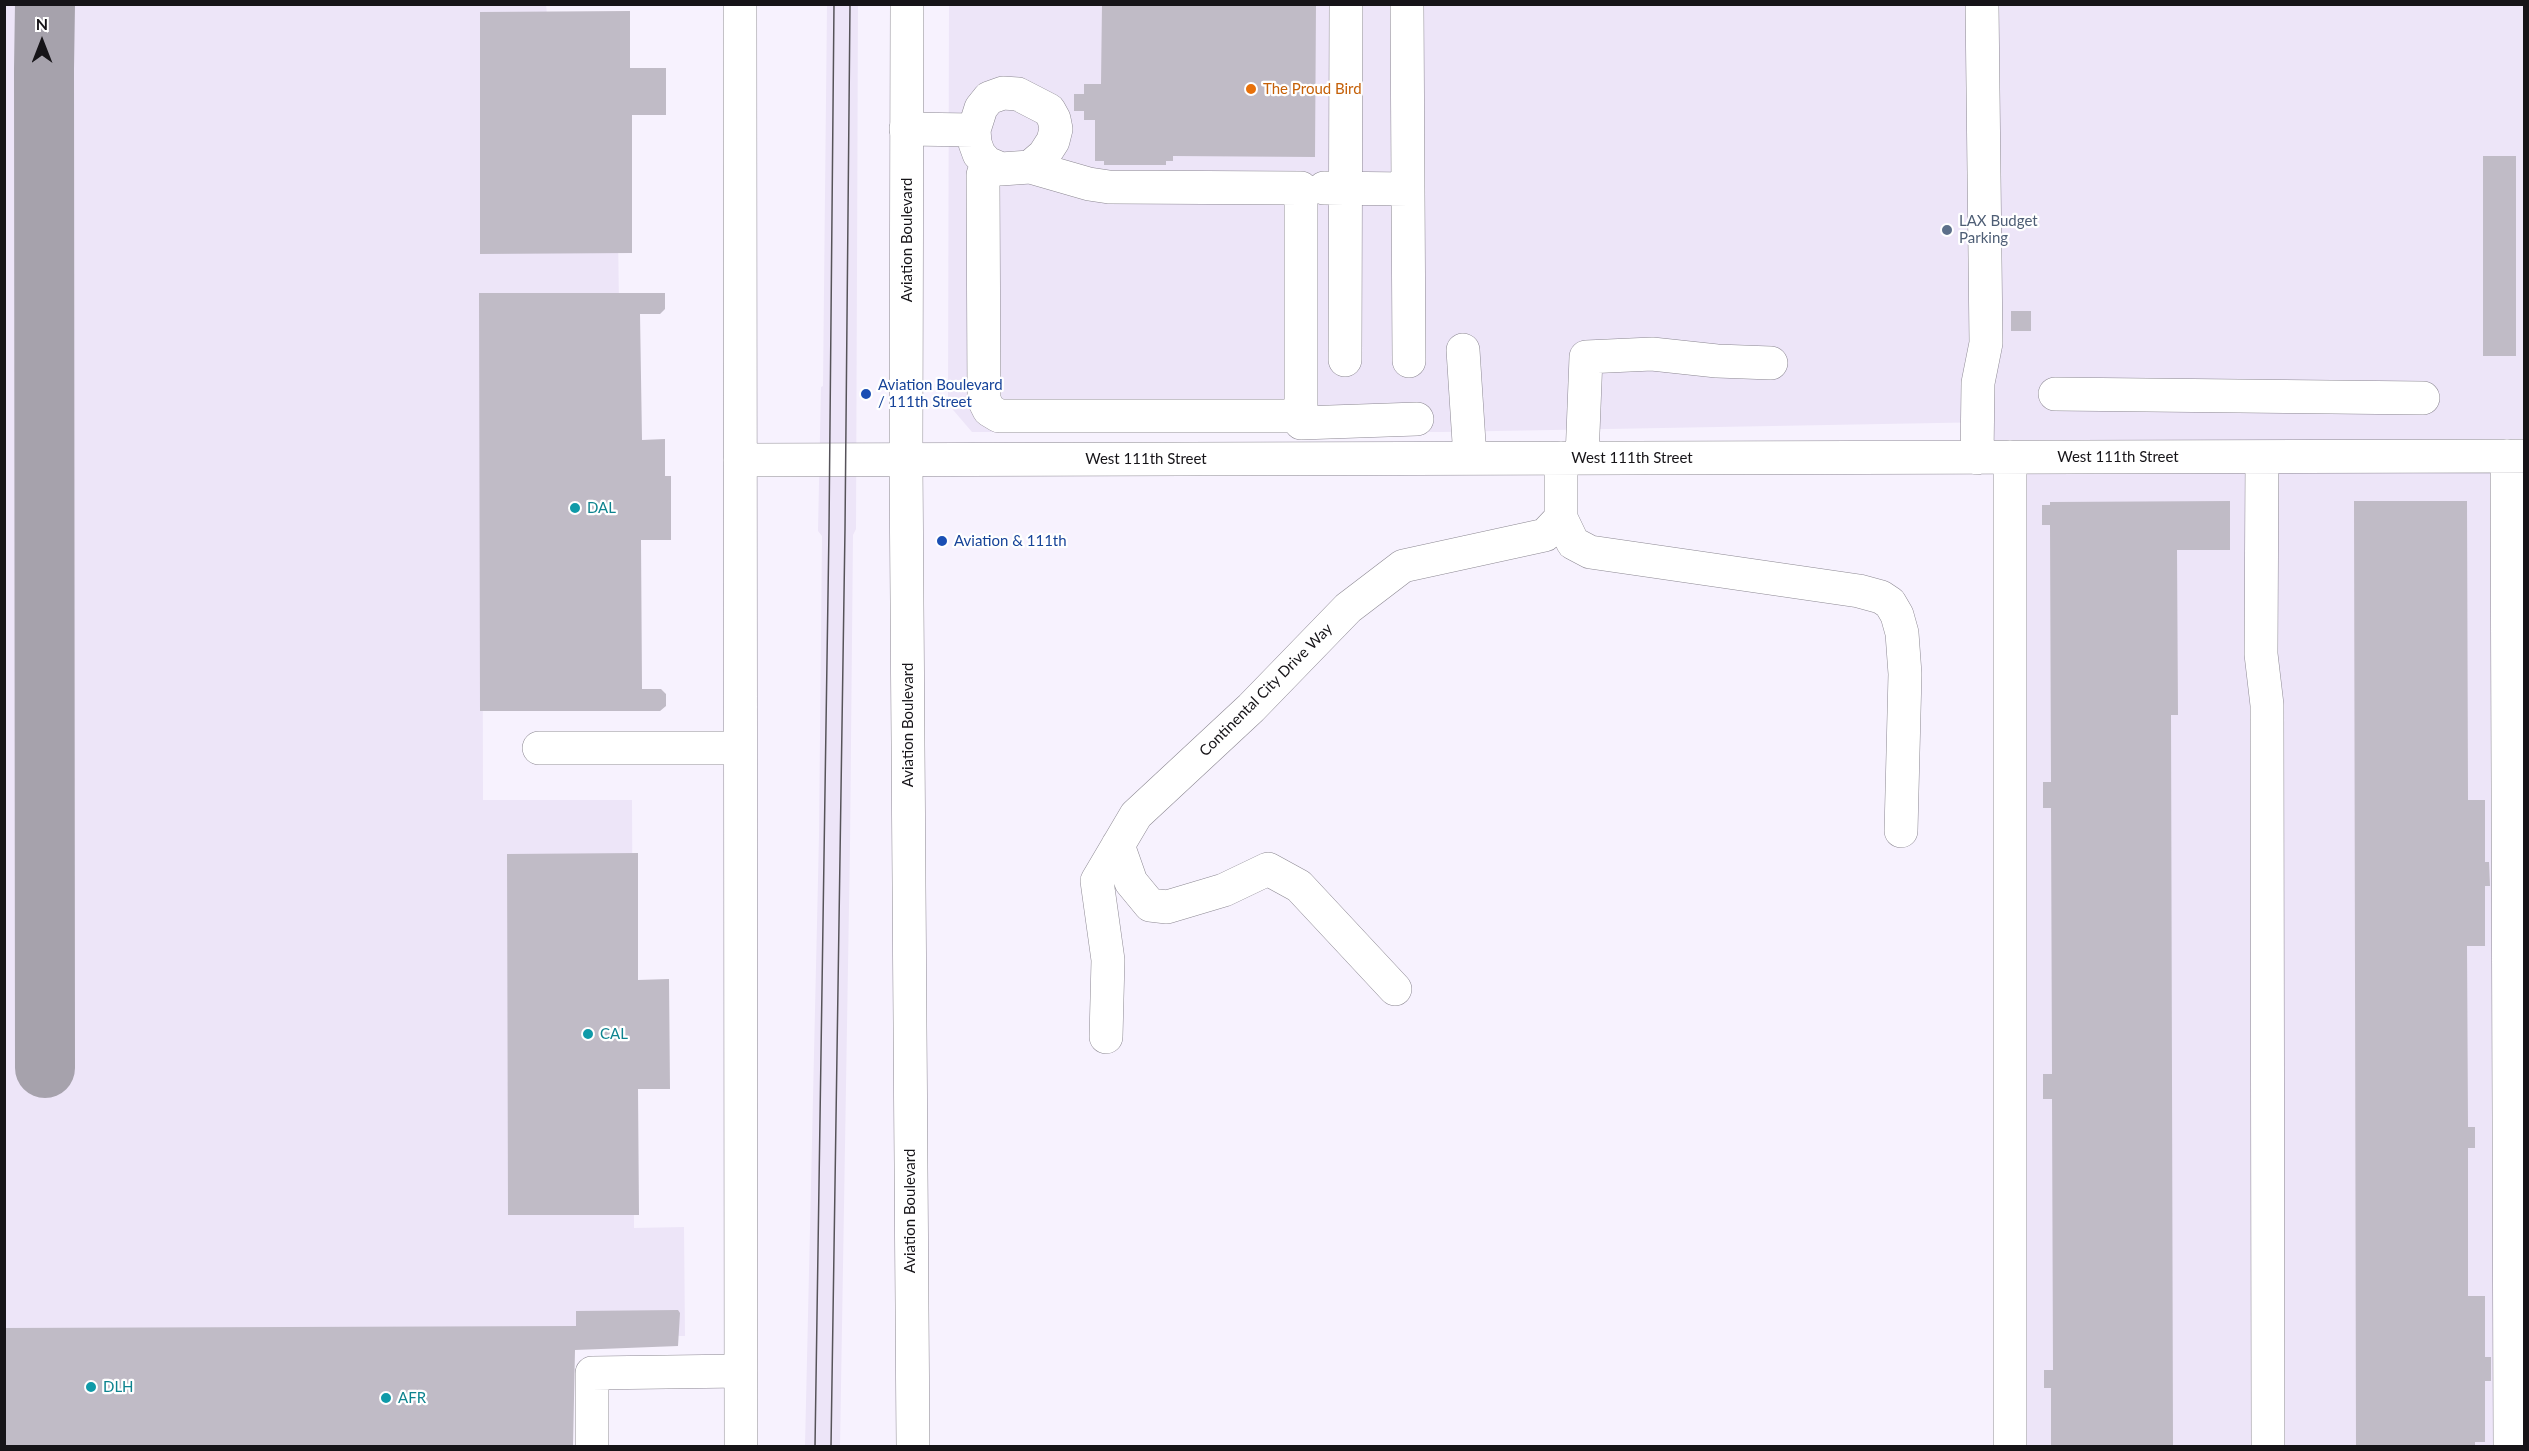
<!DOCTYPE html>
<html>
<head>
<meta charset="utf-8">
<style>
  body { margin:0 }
  #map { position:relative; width:2529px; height:1451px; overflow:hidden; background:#f7f2fe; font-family:Lato,sans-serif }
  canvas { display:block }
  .frame { position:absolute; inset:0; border:6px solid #161418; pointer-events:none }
  .north { position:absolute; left:12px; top:12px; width:60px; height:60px; -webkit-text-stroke:4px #fff; paint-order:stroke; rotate:0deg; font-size:16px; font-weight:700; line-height:24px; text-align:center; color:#161418 }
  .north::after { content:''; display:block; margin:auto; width:21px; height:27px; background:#161418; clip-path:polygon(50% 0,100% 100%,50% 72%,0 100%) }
</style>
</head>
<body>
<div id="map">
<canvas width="2529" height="1451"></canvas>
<div class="frame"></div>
<div class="north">N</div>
</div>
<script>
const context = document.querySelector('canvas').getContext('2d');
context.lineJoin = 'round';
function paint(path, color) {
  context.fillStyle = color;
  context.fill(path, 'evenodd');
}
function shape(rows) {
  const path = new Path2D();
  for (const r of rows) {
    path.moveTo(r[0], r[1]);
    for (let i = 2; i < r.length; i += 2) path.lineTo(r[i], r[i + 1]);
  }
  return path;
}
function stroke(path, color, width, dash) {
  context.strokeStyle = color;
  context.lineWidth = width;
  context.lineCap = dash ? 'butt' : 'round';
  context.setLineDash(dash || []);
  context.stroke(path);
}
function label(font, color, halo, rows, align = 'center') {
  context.font = font + ' Lato,sans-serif';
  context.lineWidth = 4.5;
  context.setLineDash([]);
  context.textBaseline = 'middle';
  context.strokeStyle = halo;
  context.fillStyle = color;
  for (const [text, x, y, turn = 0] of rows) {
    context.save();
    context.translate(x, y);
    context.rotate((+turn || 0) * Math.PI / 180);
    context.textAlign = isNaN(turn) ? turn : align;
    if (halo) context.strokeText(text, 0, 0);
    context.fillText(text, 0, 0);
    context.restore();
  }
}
const built = shape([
  [546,4,547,15,615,16,619,305,482,305,483,800,632,800,634,1228,684,1227,685,1336,5,1335,5,5],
  [858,4,856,529,853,535,850,846,840,1446,805,1446,819,836,822,536,818,531,821,387,823,386,827,5],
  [949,5,2524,5,2524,1446,1993,1446,1993,422,1442,432,972,432,948,404]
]);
const taxiway = shape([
  [45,1068,44,69,45,4]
]);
const building = shape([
  [1102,4,1316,4,1315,157,1173,156,1173,161,1166,161,1166,165,1104,165,1104,161,1095,161,1095,120,1084,120,1084,111,1074,111,1074,94,1084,94,1084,84,1101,84],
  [630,11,630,68,666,68,666,115,632,115,632,253,480,254,480,12],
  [2483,156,2516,156,2516,356,2483,356],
  [479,293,665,293,665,309,660,314,640,314,642,440,665,439,665,476,671,476,671,540,641,540,642,689,661,689,666,694,666,706,660,711,480,711],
  [2011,311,2031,311,2031,331,2011,331],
  [2230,501,2230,550,2177,550,2178,715,2171,715,2173,1446,2051,1446,2051,1388,2044,1388,2044,1370,2053,1370,2052,1099,2043,1099,2043,1074,2052,1074,2051,808,2043,808,2043,782,2051,782,2050,525,2042,525,2042,505,2050,505,2050,502],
  [2354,501,2467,501,2468,800,2485,800,2485,862,2489,862,2490,886,2485,886,2485,946,2467,946,2468,1127,2475,1127,2475,1148,2468,1148,2468,1296,2485,1296,2485,1357,2491,1357,2491,1381,2485,1381,2485,1442,2475,1442,2475,1446,2356,1446],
  [638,853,638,980,669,979,670,1089,638,1089,639,1215,508,1215,507,854],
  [678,1310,680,1313,678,1346,575,1350,573,1446,4,1446,4,1328,576,1326,576,1311]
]);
const minor = shape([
  [740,4,741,1446],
  [1407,4,1408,189],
  [906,129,974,130],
  [987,163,983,175,984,400,989,410,999,416,1301,416,1301,188,1109,187,1089,184,1030,167,1001,169,987,163,979,154,975,143,974,130,981,108,989,98,1003,93,1018,94,1049,110,1054,119,1056,129,1053,141,1044,155,1030,167],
  [1324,188,1408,189,1409,361],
  [1463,350,1470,458],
  [1345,360,1346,4],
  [2055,394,2423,398],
  [1301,423,1417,419],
  [2507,456,2510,1446],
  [2262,457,2261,654,2267,705,2268,1446],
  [1582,458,1586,357,1652,354,1717,361,1771,363],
  [1977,458,1978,383,1986,343,1982,4],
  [740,460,2524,456],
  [1561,518,1573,543,1590,552,1859,591,1881,597,1890,603,1897,615,1902,633,1905,674,1901,831],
  [539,748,740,748],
  [1118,845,1131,882,1150,905,1167,907,1224,890,1268,869,1299,886,1395,989],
  [1106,1037,1108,960,1097,881,1136,815,1251,708,1348,608,1403,566,1545,535,1561,518,1561,458],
  [592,1446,592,1373,741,1371],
  [2010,1446,2010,457]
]);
const major = shape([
  [907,4,906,461,913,1446]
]);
const tram = shape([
  [815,1446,829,529,834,4],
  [831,1446,845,529,850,4]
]);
const markers = [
  [1251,89,6,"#e8710a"],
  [1947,230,6,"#5c6f8a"],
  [866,394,6,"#1a4fb4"],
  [575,508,6,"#0f9aa8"],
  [942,541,6,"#1a4fb4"],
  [588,1034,6,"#0f9aa8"],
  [91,1387,6,"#0f9aa8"],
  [386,1398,6,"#0f9aa8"]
];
const foodNames = [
  ["The Proud Bird",1263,89]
];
const serviceNames = [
  ["LAX Budget",1959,221],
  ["Parking",1959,238]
];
const streetNames = [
  ["Aviation Boulevard",907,240,-90],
  ["West 111th Street",2118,457],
  ["West 111th Street",1632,458],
  ["West 111th Street",1146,459],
  ["Continental City Drive Way",1266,690,-45],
  ["Aviation Boulevard",908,725,-90],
  ["Aviation Boulevard",910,1211,-90]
];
const transitNames = [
  ["Aviation Boulevard",878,385],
  ["/ 111th Street",878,402],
  ["Aviation & 111th",954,541]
];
const cultureNames = [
  ["DAL",587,508],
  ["CAL",600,1034],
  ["DLH",103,1387],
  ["AFR",398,1398]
];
paint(built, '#ede5f8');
stroke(taxiway, '#a6a2ac', 60);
paint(building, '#c0bbc6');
stroke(minor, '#8c8892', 34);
stroke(major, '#8c8892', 34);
stroke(minor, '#fff', 33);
stroke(major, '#fff', 33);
stroke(tram, '#565359', 1.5);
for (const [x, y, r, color] of markers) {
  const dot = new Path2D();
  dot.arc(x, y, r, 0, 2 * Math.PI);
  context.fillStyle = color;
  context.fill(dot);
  stroke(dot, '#fff', 2);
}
label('15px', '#c56008', '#fff', foodNames, 'left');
label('15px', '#4e5e75', '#fff', serviceNames, 'left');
label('15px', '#161418', '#fff', streetNames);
label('15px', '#164399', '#fff', transitNames, 'left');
label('15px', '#0d838f', '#fff', cultureNames, 'left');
</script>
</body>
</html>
